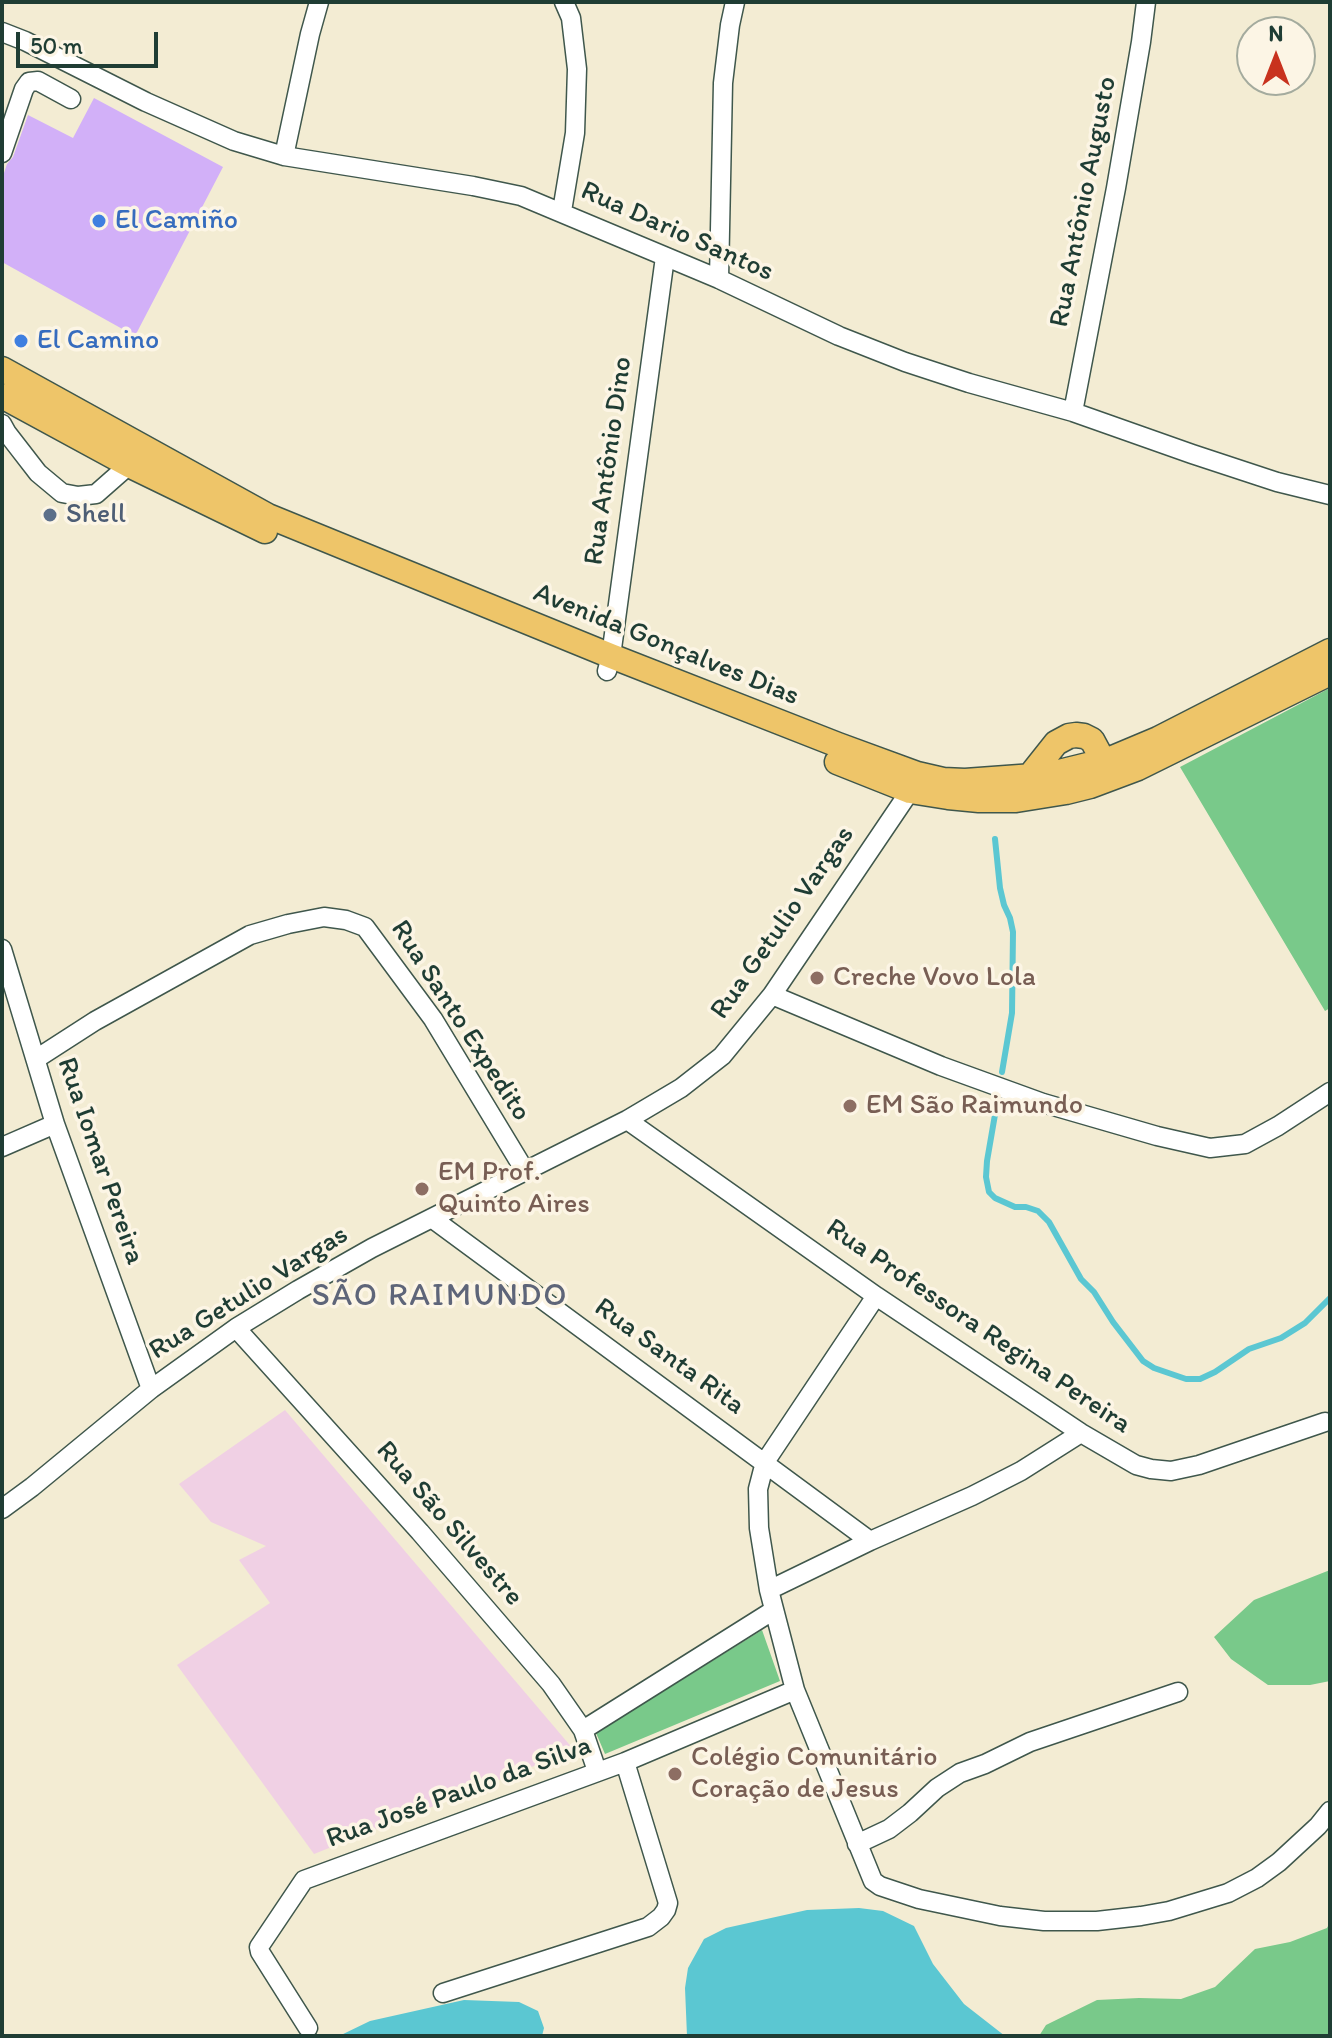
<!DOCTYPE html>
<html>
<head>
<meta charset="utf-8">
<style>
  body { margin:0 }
  #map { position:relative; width:1332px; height:2038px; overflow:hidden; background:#f3ecd3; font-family:Itim,sans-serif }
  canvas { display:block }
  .frame { position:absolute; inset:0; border:4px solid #1f3d34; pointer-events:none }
  .north { position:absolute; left:1236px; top:16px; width:80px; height:80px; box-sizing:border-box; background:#fcf5e5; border:2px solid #a4ab9e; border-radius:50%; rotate:0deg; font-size:22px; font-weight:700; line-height:32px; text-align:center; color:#1f3d34 }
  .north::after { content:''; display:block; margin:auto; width:28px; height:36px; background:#c8321e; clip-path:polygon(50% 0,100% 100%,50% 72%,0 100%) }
  .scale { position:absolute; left:16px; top:32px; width:142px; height:36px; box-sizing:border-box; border:4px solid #1f3d34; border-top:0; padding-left:10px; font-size:24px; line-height:28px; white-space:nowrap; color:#1f3d34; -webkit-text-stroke:6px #fcf5e5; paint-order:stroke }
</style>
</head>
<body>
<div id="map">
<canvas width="1332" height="2038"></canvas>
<div class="frame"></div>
<div class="north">N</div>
<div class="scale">50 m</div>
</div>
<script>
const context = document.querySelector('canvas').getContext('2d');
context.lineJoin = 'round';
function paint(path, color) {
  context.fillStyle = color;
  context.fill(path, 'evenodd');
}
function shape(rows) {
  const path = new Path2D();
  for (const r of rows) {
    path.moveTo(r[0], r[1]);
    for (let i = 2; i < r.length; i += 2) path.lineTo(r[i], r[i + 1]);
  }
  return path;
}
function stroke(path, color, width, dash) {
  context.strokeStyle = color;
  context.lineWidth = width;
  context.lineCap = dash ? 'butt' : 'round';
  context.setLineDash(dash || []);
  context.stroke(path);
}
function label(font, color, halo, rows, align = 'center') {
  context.font = font + ' Itim,sans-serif';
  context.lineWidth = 7;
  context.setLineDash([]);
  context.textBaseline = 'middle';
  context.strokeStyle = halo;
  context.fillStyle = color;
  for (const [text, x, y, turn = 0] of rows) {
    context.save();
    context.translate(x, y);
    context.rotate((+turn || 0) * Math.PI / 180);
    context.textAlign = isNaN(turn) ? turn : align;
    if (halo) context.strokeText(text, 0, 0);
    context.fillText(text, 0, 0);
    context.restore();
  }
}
const built = shape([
  [285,1410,574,1750,314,1854,177,1665,270,1603,239,1560,266,1546,211,1522,179,1484]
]);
const green = shape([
  [1330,688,1330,1008,1325,1011,1180,767],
  [1330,1570,1330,1681,1310,1685,1268,1685,1231,1659,1214,1637,1254,1600],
  [762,1630,780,1681,605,1754,596,1733],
  [1330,1922,1330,2036,1039,2036,1046,2025,1097,2000,1139,1998,1181,1999,1215,1987,1255,1949,1290,1942,1327,1928]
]);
const water = shape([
  [859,1908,883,1911,914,1926,933,1964,964,2004,1005,2036,687,2036,685,1988,688,1968,704,1939,726,1928,807,1910],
  [464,2000,519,2002,538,2011,544,2028,542,2036,339,2036,370,2021]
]);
const stream = shape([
  [995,839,1000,888,1004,905,1010,918,1013,932,1012,1013,1002,1072],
  [997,1103,987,1161,986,1177,989,1192,995,1198,1015,1207,1026,1207,1038,1211,1049,1222,1081,1279,1094,1292,1113,1322,1143,1361,1154,1368,1186,1379,1200,1379,1215,1372,1249,1349,1281,1338,1305,1323,1330,1298]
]);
const building = shape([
  [94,98,223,167,135,336,2,262,2,179,7,164,13,157,28,115,73,138]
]);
const minor = shape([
  [2,32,25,41,146,102,234,141,284,156,473,186,521,196,719,279,839,336,905,362,969,383,1073,412,1192,454,1277,482,1330,495],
  [2,153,24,89,29,82,38,81,71,99],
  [284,156,310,34,319,2],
  [562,211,575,133,577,69,571,18,564,2],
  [719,279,723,83,730,25,735,2],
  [1073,412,1116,188,1141,42,1146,2],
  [2,424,7,433,38,473,62,493,78,496,96,494,129,465],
  [607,671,611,656,665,257],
  [2,949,55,1124,151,1389],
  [772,995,941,1066,1043,1103,1157,1136,1210,1148,1245,1144,1278,1126,1330,1092],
  [36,1059,95,1021,250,935,288,924,324,917,346,920,365,927,433,1019,525,1171],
  [627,1120,876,1296,1081,1433,1136,1465,1151,1469,1171,1471,1199,1465,1325,1422],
  [2,1147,55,1124],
  [433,1219,870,1541],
  [876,1296,765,1462,758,1489,759,1528,769,1590,795,1690,873,1881,880,1886,919,1899,1000,1916,1044,1921,1097,1921,1141,1916,1169,1911,1228,1893,1257,1878,1279,1862,1318,1826,1330,1811],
  [236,1328,420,1532,551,1684,583,1730,597,1771],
  [2,1509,32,1487,151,1389,236,1328,298,1290,372,1248,627,1120,681,1088,722,1056,772,995,910,791],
  [769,1590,870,1541,972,1496,1021,1471,1081,1433],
  [583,1730,774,1610],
  [857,1844,889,1829,910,1813,937,1788,960,1773,985,1764,1030,1742,1178,1692],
  [443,1993,648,1927,661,1917,666,1910,668,1903,625,1762],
  [308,2028,260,1952,259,1947,304,1880,625,1762,795,1690]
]);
const major = shape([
  [2,369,268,516,611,656,838,745,917,774,943,780,965,781,1047,775,1108,760,1158,739,1330,651],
  [2,396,129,465,265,531],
  [837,762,910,791,948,797,979,800,1016,800,1066,792,1090,786,1138,768,1330,673],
  [1029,777,1056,743,1069,736,1076,735,1084,736,1092,740,1099,753,1094,772,1090,776]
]);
const markers = [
  [99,221,8,"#3f7fe0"],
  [21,341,8,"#3f7fe0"],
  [50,515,8,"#5c6f8a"],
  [817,978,8,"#8d6e63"],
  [850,1106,8,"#8d6e63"],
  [422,1189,8,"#8d6e63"],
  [675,1774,8,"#8d6e63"]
];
const streetNames = [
  ["Rua Antônio Augusto",1084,202,-79],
  ["Rua Dario Santos",677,232,24],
  ["Rua Antônio Dino",609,461,-82],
  ["Avenida Gonçalves Dias",666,645,22],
  ["Rua Getulio Vargas",783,923,-55],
  ["Rua Santo Expedito",460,1021,57],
  ["Rua Iomar Pereira",100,1161,71],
  ["Rua Getulio Vargas",249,1293,-32],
  ["Rua Professora Regina Pereira",978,1327,34],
  ["Rua Santa Rita",669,1357,36],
  ["Rua São Silvestre",449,1524,49],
  ["Rua José Paulo da Silva",459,1793,-20]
];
const shopNames = [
  ["El Camiño",115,221],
  ["El Camino",37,341]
];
const serviceNames = [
  ["Shell",66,515]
];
const educationNames = [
  ["Creche Vovo Lola",833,978],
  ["EM São Raimundo",866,1106],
  ["EM Prof.",438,1173],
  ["Quinto Aires",438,1205],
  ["Colégio Comunitário",691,1758],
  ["Coração de Jesus",691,1790]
];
const quarterNames = [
  ["SÃO RAIMUNDO",440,1297]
];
paint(built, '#f0d0e4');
paint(green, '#79c98a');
paint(water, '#5bc7d2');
stroke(stream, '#5bc7d2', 6);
paint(building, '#d2b0f8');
stroke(minor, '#3f574c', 21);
stroke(major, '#3f574c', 27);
stroke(minor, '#fff', 18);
stroke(major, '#eec569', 24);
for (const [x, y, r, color] of markers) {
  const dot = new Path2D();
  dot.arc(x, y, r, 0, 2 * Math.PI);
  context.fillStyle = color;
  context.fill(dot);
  stroke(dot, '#fcf5e5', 3);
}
label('28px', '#1f3d34', '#fcf5e5', streetNames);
label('28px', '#366cbe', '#fcf5e5', shopNames, 'left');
label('28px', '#4e5e75', '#fcf5e5', serviceNames, 'left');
label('28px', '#785e54', '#fcf5e5', educationNames, 'left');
context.letterSpacing = '2px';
label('32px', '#5e6579', '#fcf5e5', quarterNames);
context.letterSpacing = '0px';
</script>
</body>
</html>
